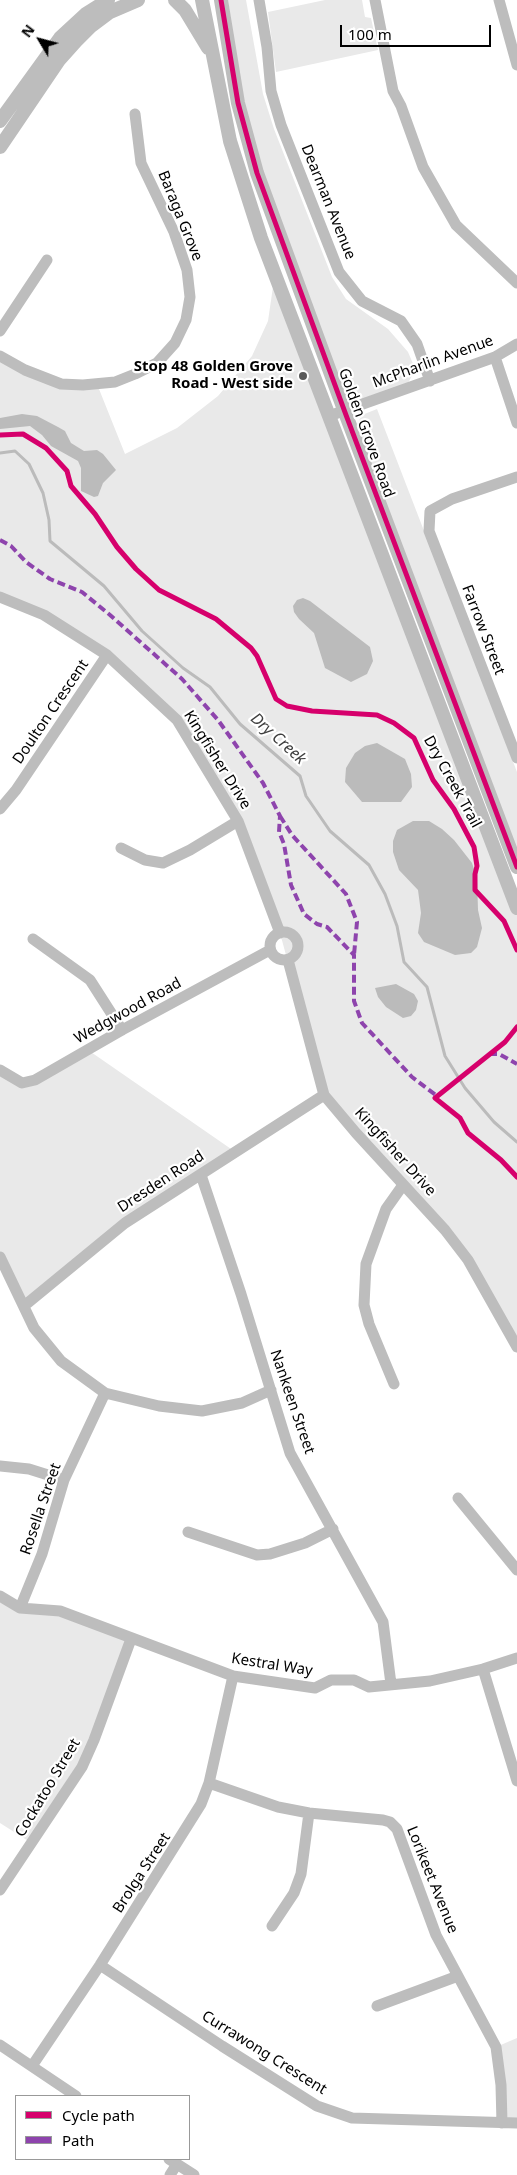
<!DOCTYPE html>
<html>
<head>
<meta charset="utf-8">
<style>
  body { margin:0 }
  #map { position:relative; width:517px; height:2175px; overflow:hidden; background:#fff; font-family:"Noto Sans",sans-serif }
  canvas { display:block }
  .legend { position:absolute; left:15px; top:2095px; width:175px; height:65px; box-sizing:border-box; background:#fff; border:1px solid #999; margin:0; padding:6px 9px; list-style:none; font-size:15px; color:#000 }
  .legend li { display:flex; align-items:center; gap:10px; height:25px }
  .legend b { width:25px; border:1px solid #999 }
  .north { position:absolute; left:15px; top:15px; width:50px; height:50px; -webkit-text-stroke:4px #fff; paint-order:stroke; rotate:307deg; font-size:14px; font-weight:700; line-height:20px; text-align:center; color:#000 }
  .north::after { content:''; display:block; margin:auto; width:18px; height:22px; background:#000; clip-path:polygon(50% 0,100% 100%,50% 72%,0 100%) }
  .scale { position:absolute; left:340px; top:25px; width:151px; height:22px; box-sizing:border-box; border:2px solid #000; border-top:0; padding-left:6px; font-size:15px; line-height:18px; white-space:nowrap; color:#000; -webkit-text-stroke:4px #fff; paint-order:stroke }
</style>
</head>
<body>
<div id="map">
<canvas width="517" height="2175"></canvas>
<ul class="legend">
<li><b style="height:6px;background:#d6006c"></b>Cycle path</li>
<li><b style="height:6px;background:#8e44ad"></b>Path</li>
</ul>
<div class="north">N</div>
<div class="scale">100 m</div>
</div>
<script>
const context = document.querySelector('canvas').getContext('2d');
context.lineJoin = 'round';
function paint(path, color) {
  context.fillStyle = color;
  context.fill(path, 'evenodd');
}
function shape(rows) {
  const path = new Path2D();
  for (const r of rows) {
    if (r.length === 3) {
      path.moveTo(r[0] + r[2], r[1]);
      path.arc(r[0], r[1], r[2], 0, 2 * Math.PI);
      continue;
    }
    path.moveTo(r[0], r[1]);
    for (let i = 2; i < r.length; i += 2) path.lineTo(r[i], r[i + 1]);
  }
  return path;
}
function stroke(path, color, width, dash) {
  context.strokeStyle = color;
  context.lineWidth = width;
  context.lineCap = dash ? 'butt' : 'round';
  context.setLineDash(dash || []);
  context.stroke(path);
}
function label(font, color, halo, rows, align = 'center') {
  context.font = font + ' "Noto Sans",sans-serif';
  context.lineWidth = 4.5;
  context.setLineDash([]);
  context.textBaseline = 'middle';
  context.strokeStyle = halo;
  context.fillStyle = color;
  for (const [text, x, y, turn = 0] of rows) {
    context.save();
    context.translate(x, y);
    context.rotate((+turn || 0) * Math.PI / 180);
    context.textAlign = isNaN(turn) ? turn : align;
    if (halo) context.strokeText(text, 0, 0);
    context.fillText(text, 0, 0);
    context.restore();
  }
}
const green = shape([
  [228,0,246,0,263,94,274,129,332,277,346,299,388,329,408,352,414,366,414,372,408,383,353,402,345,397,262,171,243,103],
  [325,0,362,0,365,17,371,18,378,50,276,72,268,12],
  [275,273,517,908,517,1347,468,1260,324,1095,280,933,238,821,177,720,107,655,44,615,0,600,0,356,61,384,97,384,125,454,177,428,218,396,252,356,268,321],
  [377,409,517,772,517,853,356,426,362,415],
  [88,1050,234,1151,125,1223,24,1306,0,1257,0,1070,22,1083],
  [0,1596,131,1639,94,1740,33,1844,0,1823],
  [517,2038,517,2123,502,2123,496,2047]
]);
const water = shape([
  [22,414,37,416,58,427,65,431,71,443,84,451,97,450,103,454,116,470,103,483,98,496,94,497,81,491,81,468,78,461,51,446,42,435,30,426,0,429,0,418],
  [303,598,310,601,370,647,373,661,367,674,351,682,325,668,314,633,299,619,294,612,293,606,297,600],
  [377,743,405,759,411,774,412,787,401,802,362,802,345,782,346,768,355,753,365,746],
  [413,821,429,821,442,829,454,840,472,863,477,878,478,910,482,928,477,947,471,953,455,955,424,942,418,933,421,913,418,890,399,870,393,852,393,841,397,830],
  [396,984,414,994,418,1001,416,1010,411,1016,403,1018,386,1007,378,997,375,988]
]);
const stream = shape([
  [0,453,15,451,29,464,43,493,49,520,50,541,104,586,142,631,183,668,210,687,240,724,300,776,306,796,330,831,369,865,385,894,397,926,404,962,427,987,445,1056,465,1088,494,1122,517,1142]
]);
const minor = shape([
  [259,0,267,47,271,91,281,125,339,272,362,301,401,321,417,344,430,381],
  [375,0,393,91,401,106,423,167,456,225,517,283],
  [499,0,517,65],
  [0,331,47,260],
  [0,356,25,370,61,384,83,385,115,382,135,374,157,363,175,343,186,320,190,297,187,270,174,232,141,163,135,114],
  [495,357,517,423],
  [329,416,495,357,517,344],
  [517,477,452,499,430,511,429,531,517,758],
  [0,597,44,615,107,655,177,720,238,821,280,933],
  [0,809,16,790,107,655],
  [121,848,145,860,163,863,190,850,238,821],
  [284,946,14],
  [33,939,90,980,122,1030],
  [288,960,324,1095,356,1133,445,1230,468,1260,517,1347],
  [0,1070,22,1083,35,1080,122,1030,270,950],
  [201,1175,241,1294,290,1453,383,1622,391,1684],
  [0,1257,34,1328,61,1361,105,1393,159,1406,202,1411,242,1403,271,1390],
  [24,1306,125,1223,324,1095],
  [394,1384,369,1324,364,1305,366,1264,386,1209,403,1185],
  [0,1466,29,1469,64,1480],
  [458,1498,517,1570],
  [188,1532,257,1555,270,1554,305,1543,333,1529],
  [0,1596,20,1608,60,1611,233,1676,315,1688,331,1680,354,1680,369,1687,430,1681,483,1669,517,1658],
  [20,1608,42,1554,64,1480,105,1393],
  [483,1669,517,1781],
  [209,1783,278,1807,309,1813,383,1820,390,1822,397,1829,436,1935,496,2047,501,2085,502,2123],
  [0,1890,82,1767,94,1740,131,1639],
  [272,1926,294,1893,301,1874,309,1813],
  [100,1965,222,2046,317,2106,352,2118,517,2123],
  [377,2006,458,1976],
  [0,2045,76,2096],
  [32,2066,100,1965,201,1804,209,1783,233,1676],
  [169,2159,194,2175],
  [170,2175,177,2164]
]);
const major = shape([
  [175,0,185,10,208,48],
  [202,0,230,141,261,238,517,908],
  [221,0,238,103,257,173,346,415,517,867],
  [0,121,60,38,86,14,108,0],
  [0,147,59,60,76,41,90,27,110,12,138,0]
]);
const quiet = shape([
  [0,540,11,546,26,562,50,579,82,592,110,615,182,679,218,720,263,783,280,816,279,832,284,844,291,885,304,914,317,924,327,927,354,955,354,1001,362,1023,412,1077,437,1096],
  [280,816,292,835,346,894,357,922,354,955],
  [489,1054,499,1054,517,1064]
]);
const cycleway = shape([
  [221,0,238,103,257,173,346,415,517,867],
  [0,435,23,434,46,448,67,471,71,486,95,514,117,547,136,569,159,590,216,619,251,648,257,656,276,699,287,706,312,711,377,715,394,723,414,738,433,780,454,809,474,847,477,866,475,874,475,890,504,921,517,950],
  [517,1027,505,1042,435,1098,460,1118,468,1133,501,1160,517,1177]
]);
const markers = [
  [303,376,5,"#595959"]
];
const streetNames = [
  ["Dearman Avenue",328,202,68],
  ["Baraga Grove",180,216,68],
  ["McPharlin Avenue",433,362,-20],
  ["Golden Grove Road",366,433,70],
  ["Farrow Street",483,630,69],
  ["Doulton Crescent",51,712,-56],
  ["Kingfisher Drive",217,760,58],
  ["Dry Creek Trail",452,782,61],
  ["Wedgwood Road",128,1011,-29],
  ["Kingfisher Drive",395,1152,48],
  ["Dresden Road",161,1182,-33],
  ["Nankeen Street",292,1402,71],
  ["Rosella Street",41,1509,-71],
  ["Kestral Way",272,1665,9],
  ["Cockatoo Street",48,1788,-59],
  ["Brolga Street",142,1873,-57],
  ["Lorikeet Avenue",432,1880,68],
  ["Currawong Crescent",264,2053,32]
];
const poiNames = [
  ["Stop 48 Golden Grove",293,367],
  ["Road - West side",293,384]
];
const waterNames = [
  ["Dry Creek",278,739,42]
];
paint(green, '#e9e9e9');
paint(water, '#bbb');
stroke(stream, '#bbb', 3);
stroke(minor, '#bdbdbd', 11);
stroke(major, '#bdbdbd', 14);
stroke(quiet, '#8e44ad', 4, [8, 4]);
stroke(cycleway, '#d6006c', 5);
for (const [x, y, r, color] of markers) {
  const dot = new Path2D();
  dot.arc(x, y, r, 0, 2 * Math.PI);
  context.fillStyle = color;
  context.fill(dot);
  stroke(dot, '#fff', 2);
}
label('15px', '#000', '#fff', streetNames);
label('bold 15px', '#000', '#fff', poiNames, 'right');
label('italic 16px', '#3f3f3f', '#fff', waterNames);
</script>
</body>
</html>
